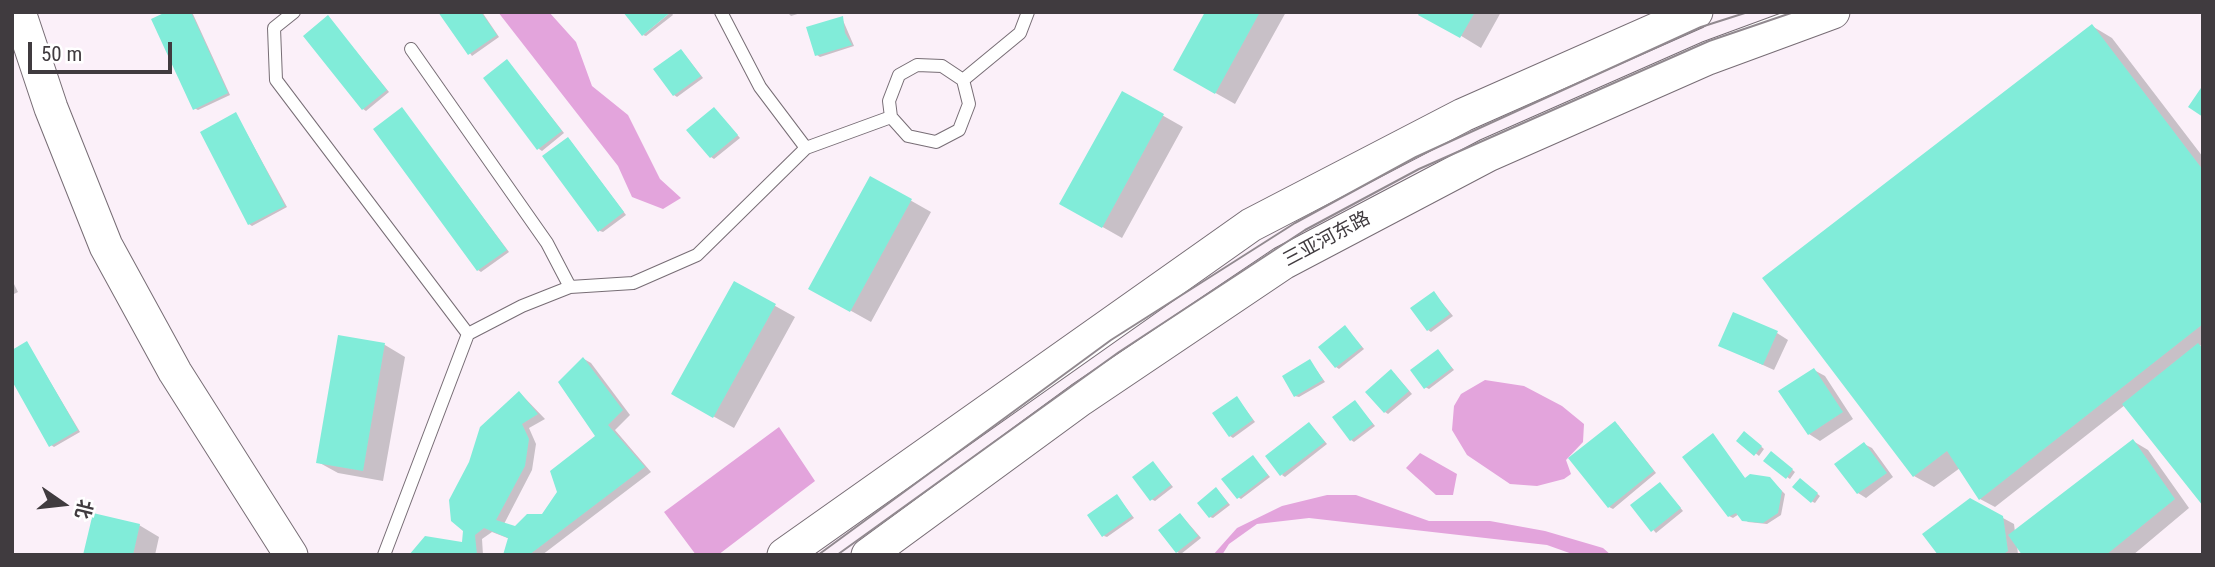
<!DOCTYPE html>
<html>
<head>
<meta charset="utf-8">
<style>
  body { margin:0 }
  #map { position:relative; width:2215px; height:567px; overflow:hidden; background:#fbf0f9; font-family:"Roboto Condensed","Noto Sans SC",sans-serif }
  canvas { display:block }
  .frame { position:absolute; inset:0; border:14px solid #403b3f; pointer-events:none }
  .north { position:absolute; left:28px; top:469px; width:70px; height:70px; -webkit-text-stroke:5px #fff; paint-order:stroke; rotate:104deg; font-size:19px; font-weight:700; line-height:28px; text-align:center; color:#403b3f }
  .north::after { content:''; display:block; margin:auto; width:24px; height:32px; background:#403b3f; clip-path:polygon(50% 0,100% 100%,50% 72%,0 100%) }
  .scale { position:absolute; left:28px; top:42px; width:144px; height:32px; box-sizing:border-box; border:4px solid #403b3f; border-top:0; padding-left:9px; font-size:21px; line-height:24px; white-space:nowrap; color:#403b3f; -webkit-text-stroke:5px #fff; paint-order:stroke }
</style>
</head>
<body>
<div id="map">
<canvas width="2215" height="567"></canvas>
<div class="frame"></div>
<div class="north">北</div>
<div class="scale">50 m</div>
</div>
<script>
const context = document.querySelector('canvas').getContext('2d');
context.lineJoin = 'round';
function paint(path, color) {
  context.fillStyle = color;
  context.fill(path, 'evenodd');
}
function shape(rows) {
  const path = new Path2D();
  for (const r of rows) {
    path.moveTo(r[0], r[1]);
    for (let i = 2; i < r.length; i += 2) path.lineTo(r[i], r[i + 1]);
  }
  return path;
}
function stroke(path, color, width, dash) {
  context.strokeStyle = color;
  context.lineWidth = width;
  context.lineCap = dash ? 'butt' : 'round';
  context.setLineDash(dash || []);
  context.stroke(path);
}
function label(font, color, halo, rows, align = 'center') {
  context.font = font + ' "Roboto Condensed","Noto Sans SC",sans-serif';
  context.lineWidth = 5;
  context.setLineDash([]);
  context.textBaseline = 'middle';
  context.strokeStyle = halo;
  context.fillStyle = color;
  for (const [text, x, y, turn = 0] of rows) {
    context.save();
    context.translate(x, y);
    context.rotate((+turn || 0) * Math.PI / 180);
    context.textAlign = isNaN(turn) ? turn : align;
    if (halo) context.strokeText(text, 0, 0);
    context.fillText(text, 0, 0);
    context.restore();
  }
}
const water = shape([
  [498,12,549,12,576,42,592,86,628,115,660,179,681,198,663,209,632,197,618,166],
  [1485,380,1524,386,1562,406,1584,424,1583,442,1566,460,1571,474,1564,479,1537,486,1510,484,1467,455,1452,430,1454,406,1461,394],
  [779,427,815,481,718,555,696,555,664,512],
  [1420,453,1457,474,1453,495,1436,495,1406,468],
  [1327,495,1356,495,1429,521,1490,521,1545,531,1603,548,1611,555,1575,555,1547,545,1309,518,1257,524,1229,544,1222,555,1213,555,1237,528,1282,506]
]);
const shadow = shape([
  [170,12,192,12,230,95,198,110,194,108],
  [440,12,482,12,499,37,472,56],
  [671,12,673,15,646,36,643,35],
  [787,12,804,12,791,16],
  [1207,12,1286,12,1235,104,1175,70],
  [1422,12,1501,12,1481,48],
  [328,17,389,92,366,111,363,109],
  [842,18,854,46,820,57,817,55],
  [2092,26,2112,38,2203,157,2203,344,2200,346,2203,347,2203,504,2125,405,1995,507,1980,499,1960,468,1934,487,1914,476],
  [682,51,703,78,677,97,674,95],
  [507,61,564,133,542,151,539,149],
  [1123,93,1183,127,1122,238,1062,204],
  [402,109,509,252,481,272,478,270],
  [715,109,740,138,714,159,711,157],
  [236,114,287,207,252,226,249,224],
  [569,139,626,215,603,232,600,231],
  [871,178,931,212,871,322,810,288],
  [12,280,18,292,12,295],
  [734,283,795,317,734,428,674,394],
  [1434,293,1453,316,1431,332,1428,330],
  [1345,327,1364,349,1339,369,1336,367],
  [1777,333,1788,340,1774,370,1732,351],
  [340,337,385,345,405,357,383,481,338,473,318,462],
  [27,343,80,432,54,447,51,445],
  [1438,351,1454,370,1429,389,1425,387],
  [584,359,591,363,630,415,615,430,651,472,542,555,505,555,510,539,492,532,482,539,483,555,411,555,463,544,520,393,545,419,529,428,536,444,532,470,504,524,515,528,543,515,598,436],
  [1310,361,1325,382,1299,397,1295,396],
  [1814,370,1825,376,1853,419,1820,441,1809,434],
  [1394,373,1412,394,1388,414,1385,412],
  [1237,398,1255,422,1233,438,1230,436],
  [1355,402,1375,426,1354,442,1351,440],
  [1310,424,1327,444,1285,477,1282,475],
  [1618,425,1656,473,1613,509,1609,507],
  [1713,435,1746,480,1770,479,1785,494,1781,515,1767,524,1748,522,1739,514,1733,518,1729,516],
  [1747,435,1764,449,1759,456,1739,440],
  [2133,441,2148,450,2189,508,2133,555,2025,555,2017,544,2018,555,1940,555,1970,500,2014,524,2015,532],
  [1864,444,1872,448,1893,477,1866,498,1858,493],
  [1774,455,1795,472,1790,479,1787,477],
  [1253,457,1270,477,1241,499,1238,497],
  [1153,463,1173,487,1155,501,1151,499],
  [1803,482,1820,496,1815,503,1811,501],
  [1660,484,1683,511,1656,533,1632,506],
  [1217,489,1230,505,1213,518,1210,517],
  [1117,496,1134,518,1107,537,1104,536],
  [1181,515,1201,538,1181,554,1177,552],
  [139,525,159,537,155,555,85,555]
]);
const building = shape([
  [166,12,191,12,228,93,193,110,151,19],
  [438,12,481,12,497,35,468,55],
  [623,12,671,12,642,36],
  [1205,12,1260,12,1215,94,1173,70],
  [1420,12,1475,12,1460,38,1418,15],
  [328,15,387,90,362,110,303,36],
  [843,16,845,33,852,45,815,56,806,27],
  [2092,24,2203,170,2203,324,1979,500,1947,451,1913,477,1762,278],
  [681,49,701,76,673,96,653,69],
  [507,59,562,131,537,150,483,78],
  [2203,85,2203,117,2188,107],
  [1122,91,1164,114,1102,228,1059,204],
  [402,107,507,250,477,271,373,129],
  [714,107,738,135,710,158,686,130],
  [236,112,285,206,248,225,200,132],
  [568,137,624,212,598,232,542,156],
  [870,176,912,199,850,312,808,289],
  [734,281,776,304,713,418,671,394],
  [1434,291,1450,314,1427,331,1410,308],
  [1733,312,1778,331,1763,365,1718,346],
  [1345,325,1362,347,1335,368,1318,347],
  [338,335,385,343,363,471,316,463],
  [27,341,78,430,49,447,12,381,12,350],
  [2198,343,2203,349,2203,506,2122,404],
  [1438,349,1452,368,1424,389,1410,370],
  [583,357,623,410,608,425,645,467,529,555,503,555,508,538,484,528,475,535,477,555,409,555,425,536,462,542,463,531,451,521,449,500,469,462,480,427,519,391,538,414,522,424,529,439,525,466,496,520,515,526,527,514,542,514,557,492,550,471,595,436,558,382],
  [1310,359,1323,380,1294,397,1282,376],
  [1814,368,1843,412,1808,435,1778,391],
  [1391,369,1409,391,1384,413,1365,392],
  [1237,396,1253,420,1229,437,1212,413],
  [1355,400,1373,424,1350,441,1332,417],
  [1615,421,1654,471,1608,508,1568,458],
  [1309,422,1325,442,1280,476,1265,456],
  [1744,431,1762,446,1754,456,1736,441],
  [1713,433,1745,478,1750,474,1770,477,1782,491,1778,513,1763,523,1742,521,1736,513,1728,517,1682,457],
  [2133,439,2175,499,2106,555,2022,555,2008,535],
  [1864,442,1887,473,1857,494,1834,464],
  [1771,451,1793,469,1786,479,1763,461],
  [1253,455,1268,475,1237,499,1221,479],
  [1153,461,1171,485,1150,501,1132,477],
  [1800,478,1818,493,1811,503,1792,487],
  [1660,482,1681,508,1651,532,1630,505],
  [1216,487,1228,503,1209,518,1197,503],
  [1117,494,1132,516,1102,537,1087,515],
  [1970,498,2003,516,2008,551,2002,555,1938,555,1922,534],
  [93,513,140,524,133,555,83,555],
  [1180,513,1198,536,1176,553,1158,530]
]);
const lane = shape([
  [294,12,274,28,276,80,468,334,384,555],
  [721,12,760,87,806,148,891,117,889,101,899,75,917,65,942,66,963,80,1020,33,1028,12],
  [411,49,547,243,570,287],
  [891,117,908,136,936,142,959,130,969,104,963,80],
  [468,334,522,306,570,287,633,283,697,255,806,148]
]);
const secondary = shape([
  [19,12,51,108,106,246,175,372,291,555],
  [784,555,1251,225,1463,115,1696,12],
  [868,555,1081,399,1283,263,1488,155,1708,58,1833,12]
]);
const tram = shape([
  [818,555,1111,340,1295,223,1416,157,1701,27,1748,12],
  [837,555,1119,352,1305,230,1419,169,1709,41,1794,12]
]);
const streetNames = [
  ["三亚河东路",1327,240,-28]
];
paint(water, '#e3a4dc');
paint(shadow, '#0003');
paint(building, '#81ecd9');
stroke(lane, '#776d75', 14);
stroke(secondary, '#776d75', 35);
stroke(lane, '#fff', 12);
stroke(secondary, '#fff', 33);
stroke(tram, '#91898f', 2);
label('19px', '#403b3f', '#fff', streetNames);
</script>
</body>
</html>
